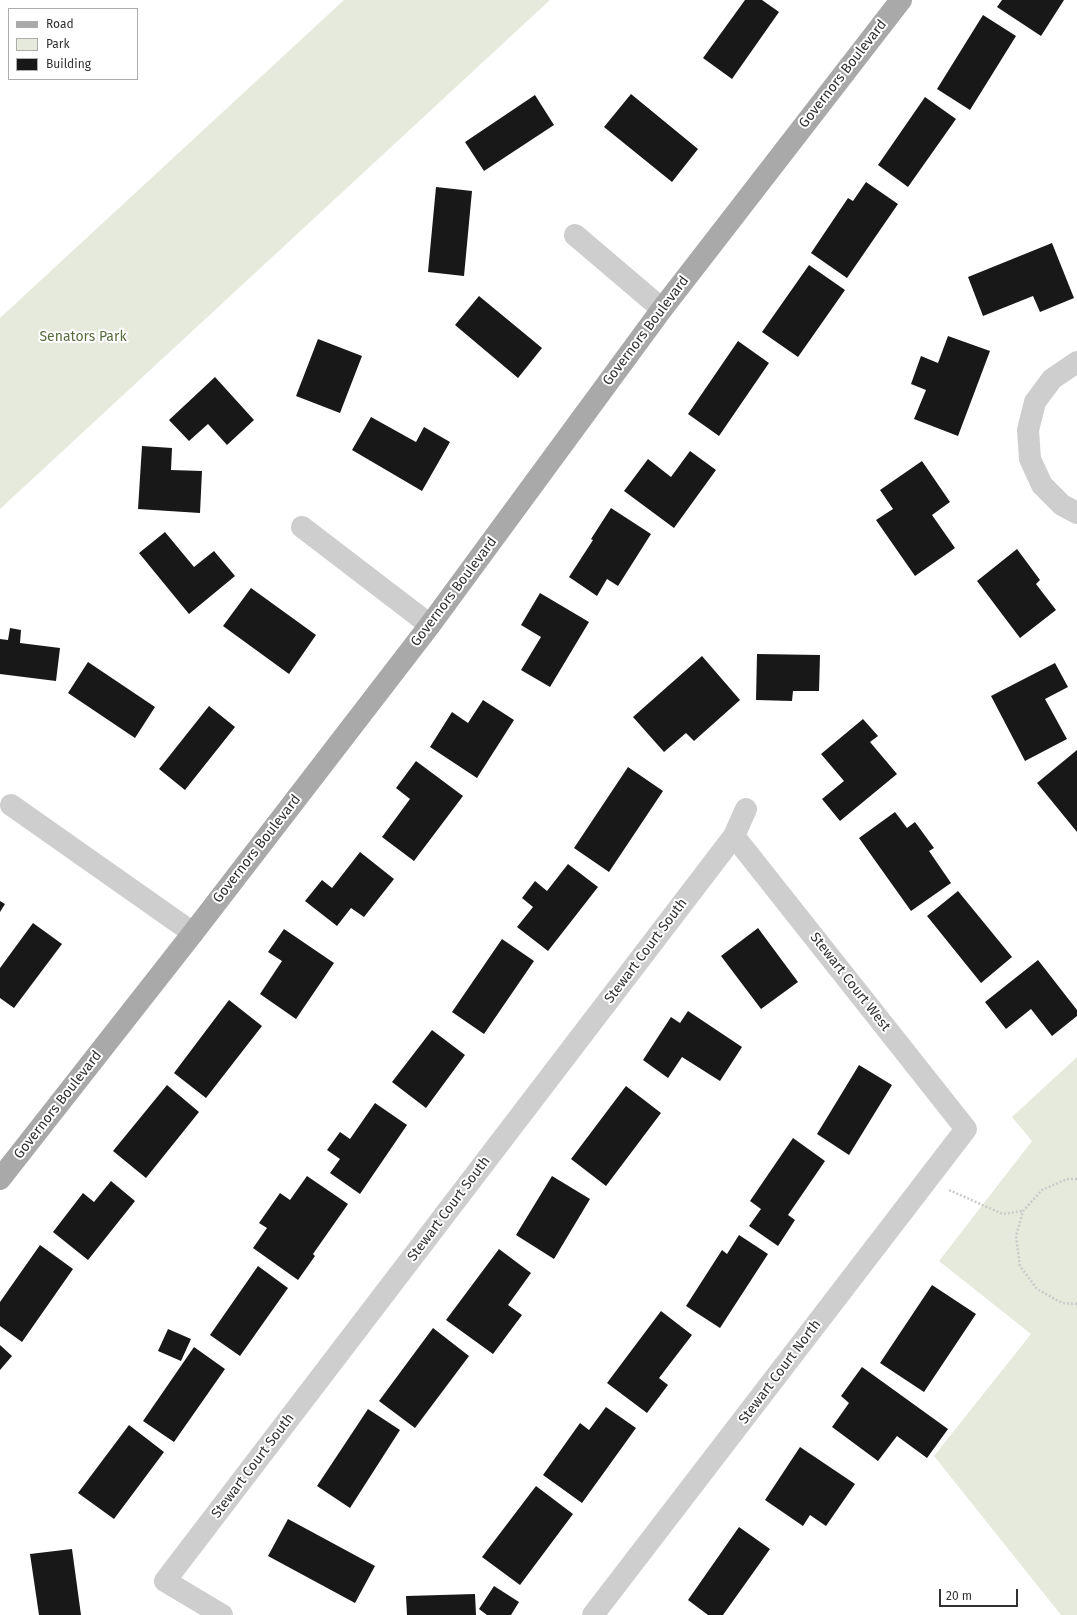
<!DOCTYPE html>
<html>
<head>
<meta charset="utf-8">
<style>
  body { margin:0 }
  #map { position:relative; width:1077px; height:1615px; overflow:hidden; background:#fff; font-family:"Fira Sans",sans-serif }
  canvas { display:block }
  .legend { position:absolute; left:8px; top:8px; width:130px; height:72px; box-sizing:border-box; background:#fff; border:1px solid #adadad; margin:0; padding:5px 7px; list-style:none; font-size:12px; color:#313131 }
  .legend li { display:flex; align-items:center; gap:8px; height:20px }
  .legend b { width:20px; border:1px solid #adadad }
  .scale { position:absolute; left:939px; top:1589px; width:79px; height:18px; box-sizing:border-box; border:2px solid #313131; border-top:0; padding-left:5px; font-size:12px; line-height:14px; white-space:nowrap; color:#313131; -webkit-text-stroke:3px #fff; paint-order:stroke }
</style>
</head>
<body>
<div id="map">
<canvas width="1077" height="1615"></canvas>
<ul class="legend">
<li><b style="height:5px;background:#a9a9a9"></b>Road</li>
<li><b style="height:11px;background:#e5eadd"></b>Park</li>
<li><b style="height:11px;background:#181818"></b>Building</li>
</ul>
<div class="scale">20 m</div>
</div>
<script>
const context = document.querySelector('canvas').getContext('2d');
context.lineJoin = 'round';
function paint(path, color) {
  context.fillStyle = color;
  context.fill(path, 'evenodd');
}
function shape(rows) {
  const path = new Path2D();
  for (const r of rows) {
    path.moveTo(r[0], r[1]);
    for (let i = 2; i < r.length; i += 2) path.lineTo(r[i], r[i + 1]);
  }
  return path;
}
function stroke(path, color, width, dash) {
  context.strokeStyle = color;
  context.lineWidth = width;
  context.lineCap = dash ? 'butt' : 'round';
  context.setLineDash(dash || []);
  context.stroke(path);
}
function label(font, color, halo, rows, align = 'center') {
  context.font = font + ' "Fira Sans",sans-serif';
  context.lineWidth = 4;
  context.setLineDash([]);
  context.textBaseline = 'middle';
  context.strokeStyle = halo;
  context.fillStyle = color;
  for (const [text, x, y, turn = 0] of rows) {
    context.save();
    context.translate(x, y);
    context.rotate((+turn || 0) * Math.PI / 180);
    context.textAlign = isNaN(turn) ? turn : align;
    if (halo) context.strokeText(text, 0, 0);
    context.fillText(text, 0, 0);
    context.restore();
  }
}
const green = shape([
  [344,0,550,0,0,509,0,318],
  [1077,1057,1077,1615,1061,1615,934,1456,1031,1334,939,1261,1032,1141,1012,1117]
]);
const building = shape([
  [745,0,762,0,779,12,732,79,703,58],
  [1002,0,1064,0,1041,36,997,7],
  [983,15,1016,36,970,110,937,89],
  [631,94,698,149,672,182,604,127],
  [535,95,554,125,484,171,465,142],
  [925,97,956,119,908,187,878,165],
  [866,182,898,204,847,278,811,253,848,198,853,201],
  [436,187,472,191,464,276,428,272],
  [1052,243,1074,298,1040,312,1033,296,983,316,968,277],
  [809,265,845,290,798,357,762,332],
  [479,296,542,348,518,378,455,325],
  [948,336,990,351,958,436,914,419,926,390,911,384,921,356,938,363],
  [318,339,362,356,340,413,296,396],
  [738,341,769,363,719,436,688,414],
  [215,377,254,420,227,445,208,424,189,441,169,420],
  [371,417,416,442,424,427,450,442,422,491,352,450],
  [142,446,172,448,171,470,202,471,200,513,138,509],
  [690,451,716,470,674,528,624,491,648,459,671,477],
  [922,461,950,502,932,515,955,548,915,576,876,520,893,509,880,490],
  [611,508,651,534,618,586,607,579,597,596,569,577,593,540,591,539],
  [165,532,194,567,214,551,235,576,189,614,139,553],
  [1017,549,1040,580,1036,584,1056,610,1020,638,977,581],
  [251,588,316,635,289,674,223,626],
  [540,593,589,622,550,687,521,670,541,637,521,625],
  [10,628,21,630,20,643,60,648,56,681,0,674,0,639,8,640],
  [757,654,820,655,819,691,793,691,792,701,756,700],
  [702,656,740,700,694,741,686,733,664,752,633,717],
  [88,662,155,707,135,738,68,693],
  [1055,663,1068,687,1045,699,1067,739,1025,761,991,696],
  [483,700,514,720,477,778,430,747,452,712,468,723],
  [209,706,235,727,185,790,159,769],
  [863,719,878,736,870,742,897,774,840,821,822,799,844,781,821,754],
  [1077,750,1077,832,1037,783],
  [416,761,463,796,414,861,382,837,410,799,396,788],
  [628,767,663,791,609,872,574,848],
  [895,812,907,828,915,822,934,848,929,851,951,883,911,911,859,838],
  [360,852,394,879,364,917,351,908,337,926,305,901,322,880,332,888],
  [568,864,598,887,548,951,517,927,533,907,522,898,535,881,547,891],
  [958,891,1012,957,981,983,927,916],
  [0,901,5,904,0,912],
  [33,923,62,944,14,1008,0,998,0,968],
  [758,928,798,982,761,1009,721,956],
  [284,929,334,963,296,1019,260,994,282,961,268,952],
  [502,939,534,961,484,1034,452,1012],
  [1038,960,1077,1010,1077,1016,1052,1036,1031,1009,1006,1029,985,1002],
  [229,1000,262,1026,206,1098,174,1073],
  [688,1011,742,1047,720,1081,682,1057,668,1078,643,1060,671,1017,680,1023],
  [432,1030,465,1055,426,1108,392,1082],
  [859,1065,892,1085,849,1155,817,1134],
  [167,1085,199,1112,146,1178,113,1151],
  [626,1086,661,1113,606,1186,571,1159],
  [375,1103,407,1125,360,1194,330,1173,340,1159,327,1150,340,1132,350,1139],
  [793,1138,825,1161,788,1215,795,1220,778,1246,749,1226,761,1209,750,1201],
  [307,1176,348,1204,313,1254,315,1256,298,1280,253,1248,267,1228,259,1223,280,1193,290,1200],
  [552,1176,590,1199,554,1259,516,1235],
  [111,1181,135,1201,88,1260,53,1232,83,1193,94,1202],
  [739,1235,768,1254,720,1328,686,1306,722,1250,727,1254],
  [40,1245,73,1269,22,1342,0,1326,0,1302],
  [499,1249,531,1273,508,1305,522,1315,493,1354,446,1320],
  [258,1266,288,1288,240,1356,210,1335],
  [932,1285,976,1314,924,1392,880,1363],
  [661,1311,692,1335,659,1378,668,1385,647,1413,607,1383],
  [433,1328,469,1356,415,1428,379,1401],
  [168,1329,191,1339,181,1361,158,1351],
  [0,1345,12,1356,0,1370],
  [194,1347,225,1369,174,1442,143,1421],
  [862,1367,948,1429,927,1458,897,1436,878,1461,832,1427,849,1403,841,1396],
  [606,1407,636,1428,582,1503,543,1475,580,1423,589,1430],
  [368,1409,400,1430,350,1508,317,1486],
  [129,1425,164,1452,114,1519,78,1493],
  [800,1447,855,1484,826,1526,810,1515,803,1526,765,1500],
  [536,1486,573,1514,520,1585,482,1557],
  [288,1519,375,1566,355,1603,268,1556],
  [739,1527,770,1549,723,1615,708,1615,688,1600],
  [72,1549,81,1615,39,1615,30,1554],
  [494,1586,519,1602,511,1615,487,1615,479,1609],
  [475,1594,476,1615,407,1615,406,1596]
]);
const path = shape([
  [1077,1179,1067,1179,1042,1190,1023,1211,1016,1236,1020,1266,1037,1289,1062,1303,1077,1304],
  [949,1190,1003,1214,1023,1211]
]);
const minor = shape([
  [575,235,662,309],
  [1077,362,1052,379,1035,402,1028,430,1030,459,1042,485,1062,505,1077,513],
  [302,527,430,625],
  [11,805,193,933],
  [222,1615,165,1581,734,836,746,809],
  [593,1615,966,1129,734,836]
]);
const major = shape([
  [0,1179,193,933,430,625,662,309,901,0]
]);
const streetNames = [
  ["Governors Boulevard",843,74,-52],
  ["Governors Boulevard",646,331,-53],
  ["Governors Boulevard",454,592,-53],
  ["Governors Boulevard",257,849,-52],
  ["Stewart Court South",646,951,-53],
  ["Stewart Court West",850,982,52],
  ["Governors Boulevard",58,1105,-52],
  ["Stewart Court South",449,1209,-53],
  ["Stewart Court North",780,1372,-53],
  ["Stewart Court South",253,1466,-53]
];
const parkNames = [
  ["Senators Park",83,337]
];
paint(green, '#e5eadd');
paint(building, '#181818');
stroke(path, '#cbcbcb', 2.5, [2, 2]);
stroke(minor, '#cecece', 22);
stroke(major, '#a9a9a9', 22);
label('14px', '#313131', '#fff', streetNames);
label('14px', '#586d3e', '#fff', parkNames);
</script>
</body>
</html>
